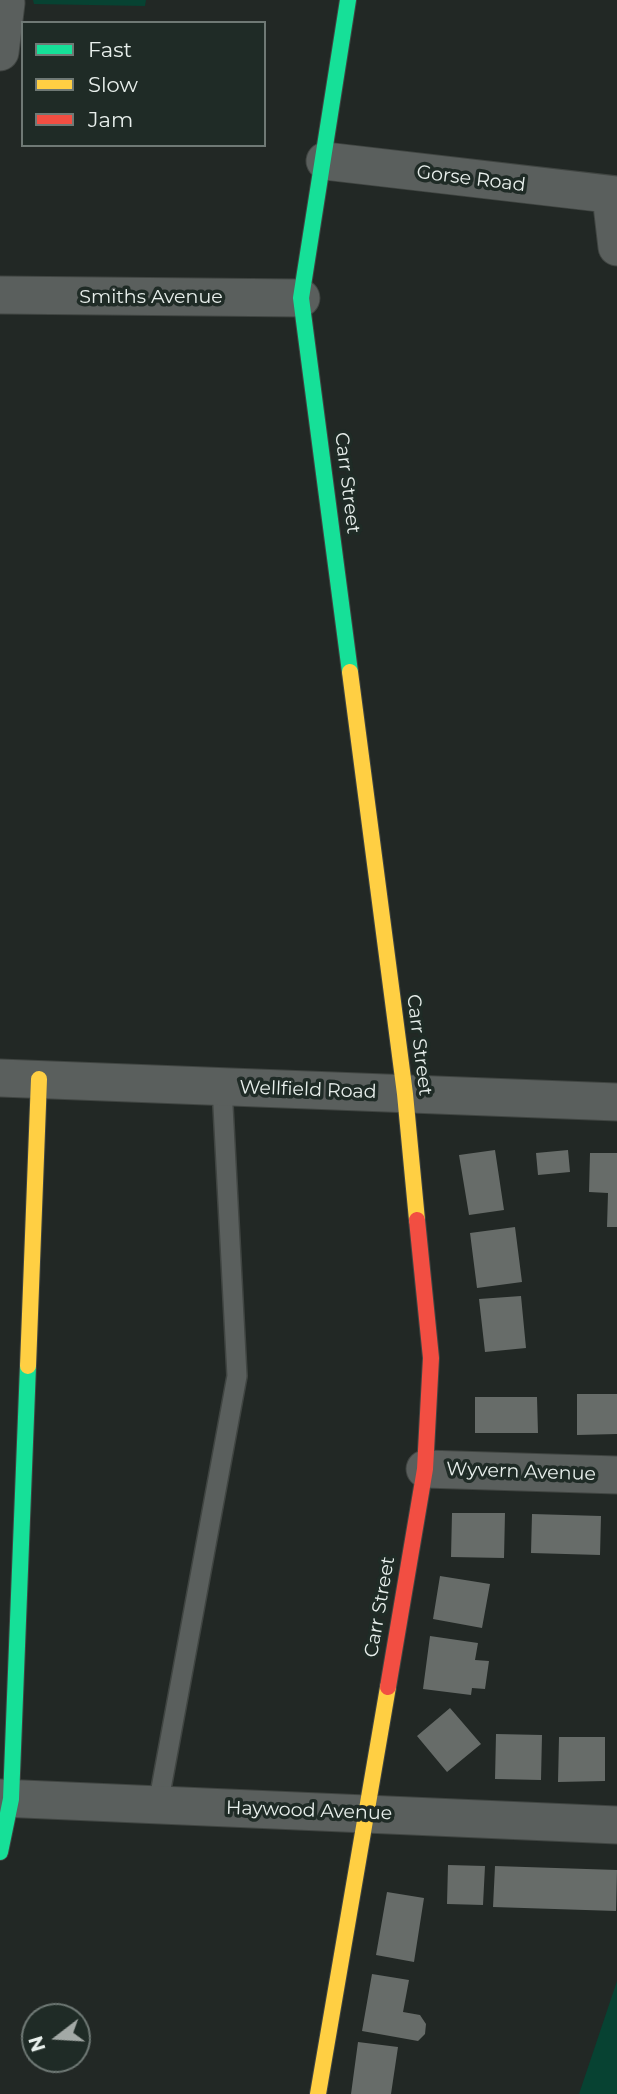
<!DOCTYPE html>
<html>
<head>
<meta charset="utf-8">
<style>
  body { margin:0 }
  #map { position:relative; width:617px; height:2094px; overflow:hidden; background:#222825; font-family:Montserrat,sans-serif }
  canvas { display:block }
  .legend { position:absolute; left:21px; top:21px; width:245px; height:126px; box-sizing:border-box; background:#1f2b26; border:2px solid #6f7975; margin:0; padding:9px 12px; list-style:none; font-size:21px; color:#e8efec }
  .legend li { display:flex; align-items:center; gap:14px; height:35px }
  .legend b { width:35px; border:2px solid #6f7975 }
  .north { position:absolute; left:21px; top:2003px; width:70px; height:70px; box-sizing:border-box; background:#1f2b26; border:2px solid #6f7975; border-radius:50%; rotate:253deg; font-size:19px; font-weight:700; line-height:28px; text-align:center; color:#e8efec }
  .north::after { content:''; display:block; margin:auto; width:24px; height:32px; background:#a3a9a6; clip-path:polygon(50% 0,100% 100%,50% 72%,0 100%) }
</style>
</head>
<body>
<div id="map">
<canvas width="617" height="2094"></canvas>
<ul class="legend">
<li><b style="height:9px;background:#16e098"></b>Fast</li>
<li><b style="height:9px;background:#ffcf43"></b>Slow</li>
<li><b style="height:9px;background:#f24e42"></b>Jam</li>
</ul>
<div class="north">N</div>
</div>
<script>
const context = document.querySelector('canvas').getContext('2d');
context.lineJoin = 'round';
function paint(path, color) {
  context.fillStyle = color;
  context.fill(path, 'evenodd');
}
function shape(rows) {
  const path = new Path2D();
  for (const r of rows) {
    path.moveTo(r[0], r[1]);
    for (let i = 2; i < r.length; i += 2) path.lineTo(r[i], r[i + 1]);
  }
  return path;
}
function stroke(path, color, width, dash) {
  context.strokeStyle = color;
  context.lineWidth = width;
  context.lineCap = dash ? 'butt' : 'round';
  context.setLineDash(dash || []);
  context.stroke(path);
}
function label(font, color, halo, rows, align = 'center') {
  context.font = font + ' Montserrat,sans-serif';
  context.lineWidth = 7;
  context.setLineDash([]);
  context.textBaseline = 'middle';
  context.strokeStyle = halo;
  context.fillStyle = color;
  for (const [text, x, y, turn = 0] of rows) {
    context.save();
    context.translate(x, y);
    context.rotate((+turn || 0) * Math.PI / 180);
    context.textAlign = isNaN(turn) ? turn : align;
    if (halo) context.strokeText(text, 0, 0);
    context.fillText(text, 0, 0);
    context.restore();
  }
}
const green = shape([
  [33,0,146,0,145,6,34,4],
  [617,1981,617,2094,579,2094]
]);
const building = shape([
  [495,1150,504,1210,469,1215,459,1155],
  [568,1150,570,1172,538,1175,536,1153],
  [590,1153,617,1153,617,1227,607,1227,608,1193,589,1192],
  [515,1227,522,1282,477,1288,470,1233],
  [521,1296,526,1348,485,1352,479,1299],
  [577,1394,617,1394,617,1434,577,1435],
  [475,1397,537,1397,538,1433,475,1433],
  [452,1513,505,1513,504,1558,451,1557],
  [532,1514,601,1516,600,1555,531,1553],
  [440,1576,490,1584,482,1628,433,1619],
  [430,1636,478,1643,475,1660,489,1661,485,1689,472,1688,471,1695,423,1689],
  [450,1708,481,1744,447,1772,417,1736],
  [496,1734,542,1735,541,1780,495,1779],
  [559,1737,605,1737,605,1781,558,1782],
  [448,1865,485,1866,483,1905,447,1904],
  [495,1866,617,1870,616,1911,493,1907],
  [387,1892,424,1898,414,1962,376,1955],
  [372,1974,409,1980,403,2012,420,2015,426,2024,425,2034,418,2041,362,2031],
  [358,2042,398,2047,391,2094,351,2094]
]);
const lane = shape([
  [158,1805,237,1376,222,1087]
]);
const street = shape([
  [0,52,6,3],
  [325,161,617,195],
  [611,196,617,247],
  [0,295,301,298],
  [0,1078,617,1102],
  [425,1469,617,1475],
  [0,1798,617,1825]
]);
const fast = shape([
  [348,0,301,298,350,672],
  [0,1852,11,1799,28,1366]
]);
const slow = shape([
  [350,672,405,1094,417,1220],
  [28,1366,39,1079],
  [318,2094,388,1687]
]);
const jam = shape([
  [388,1687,425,1469,431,1358,417,1220]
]);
const streetNames = [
  ["Gorse Road",471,179,7],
  ["Smiths Avenue",151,297],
  ["Carr Street",347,483,83],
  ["Carr Street",419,1045,83],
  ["Wellfield Road",308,1090,2],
  ["Wyvern Avenue",521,1472,2],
  ["Carr Street",380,1607,-80],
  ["Haywood Avenue",309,1811,2]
];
paint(green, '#074232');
paint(building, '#676c69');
stroke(lane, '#404542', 22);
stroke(street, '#404542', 39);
stroke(fast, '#404542', 18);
stroke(slow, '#404542', 18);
stroke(jam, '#404542', 18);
stroke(lane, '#5a5f5d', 19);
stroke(street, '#5a5f5d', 37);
stroke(fast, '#16e098', 16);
stroke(slow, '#ffcf43', 16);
stroke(jam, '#f24e42', 16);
label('19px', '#e8efec', '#1f2b26', streetNames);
</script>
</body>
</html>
